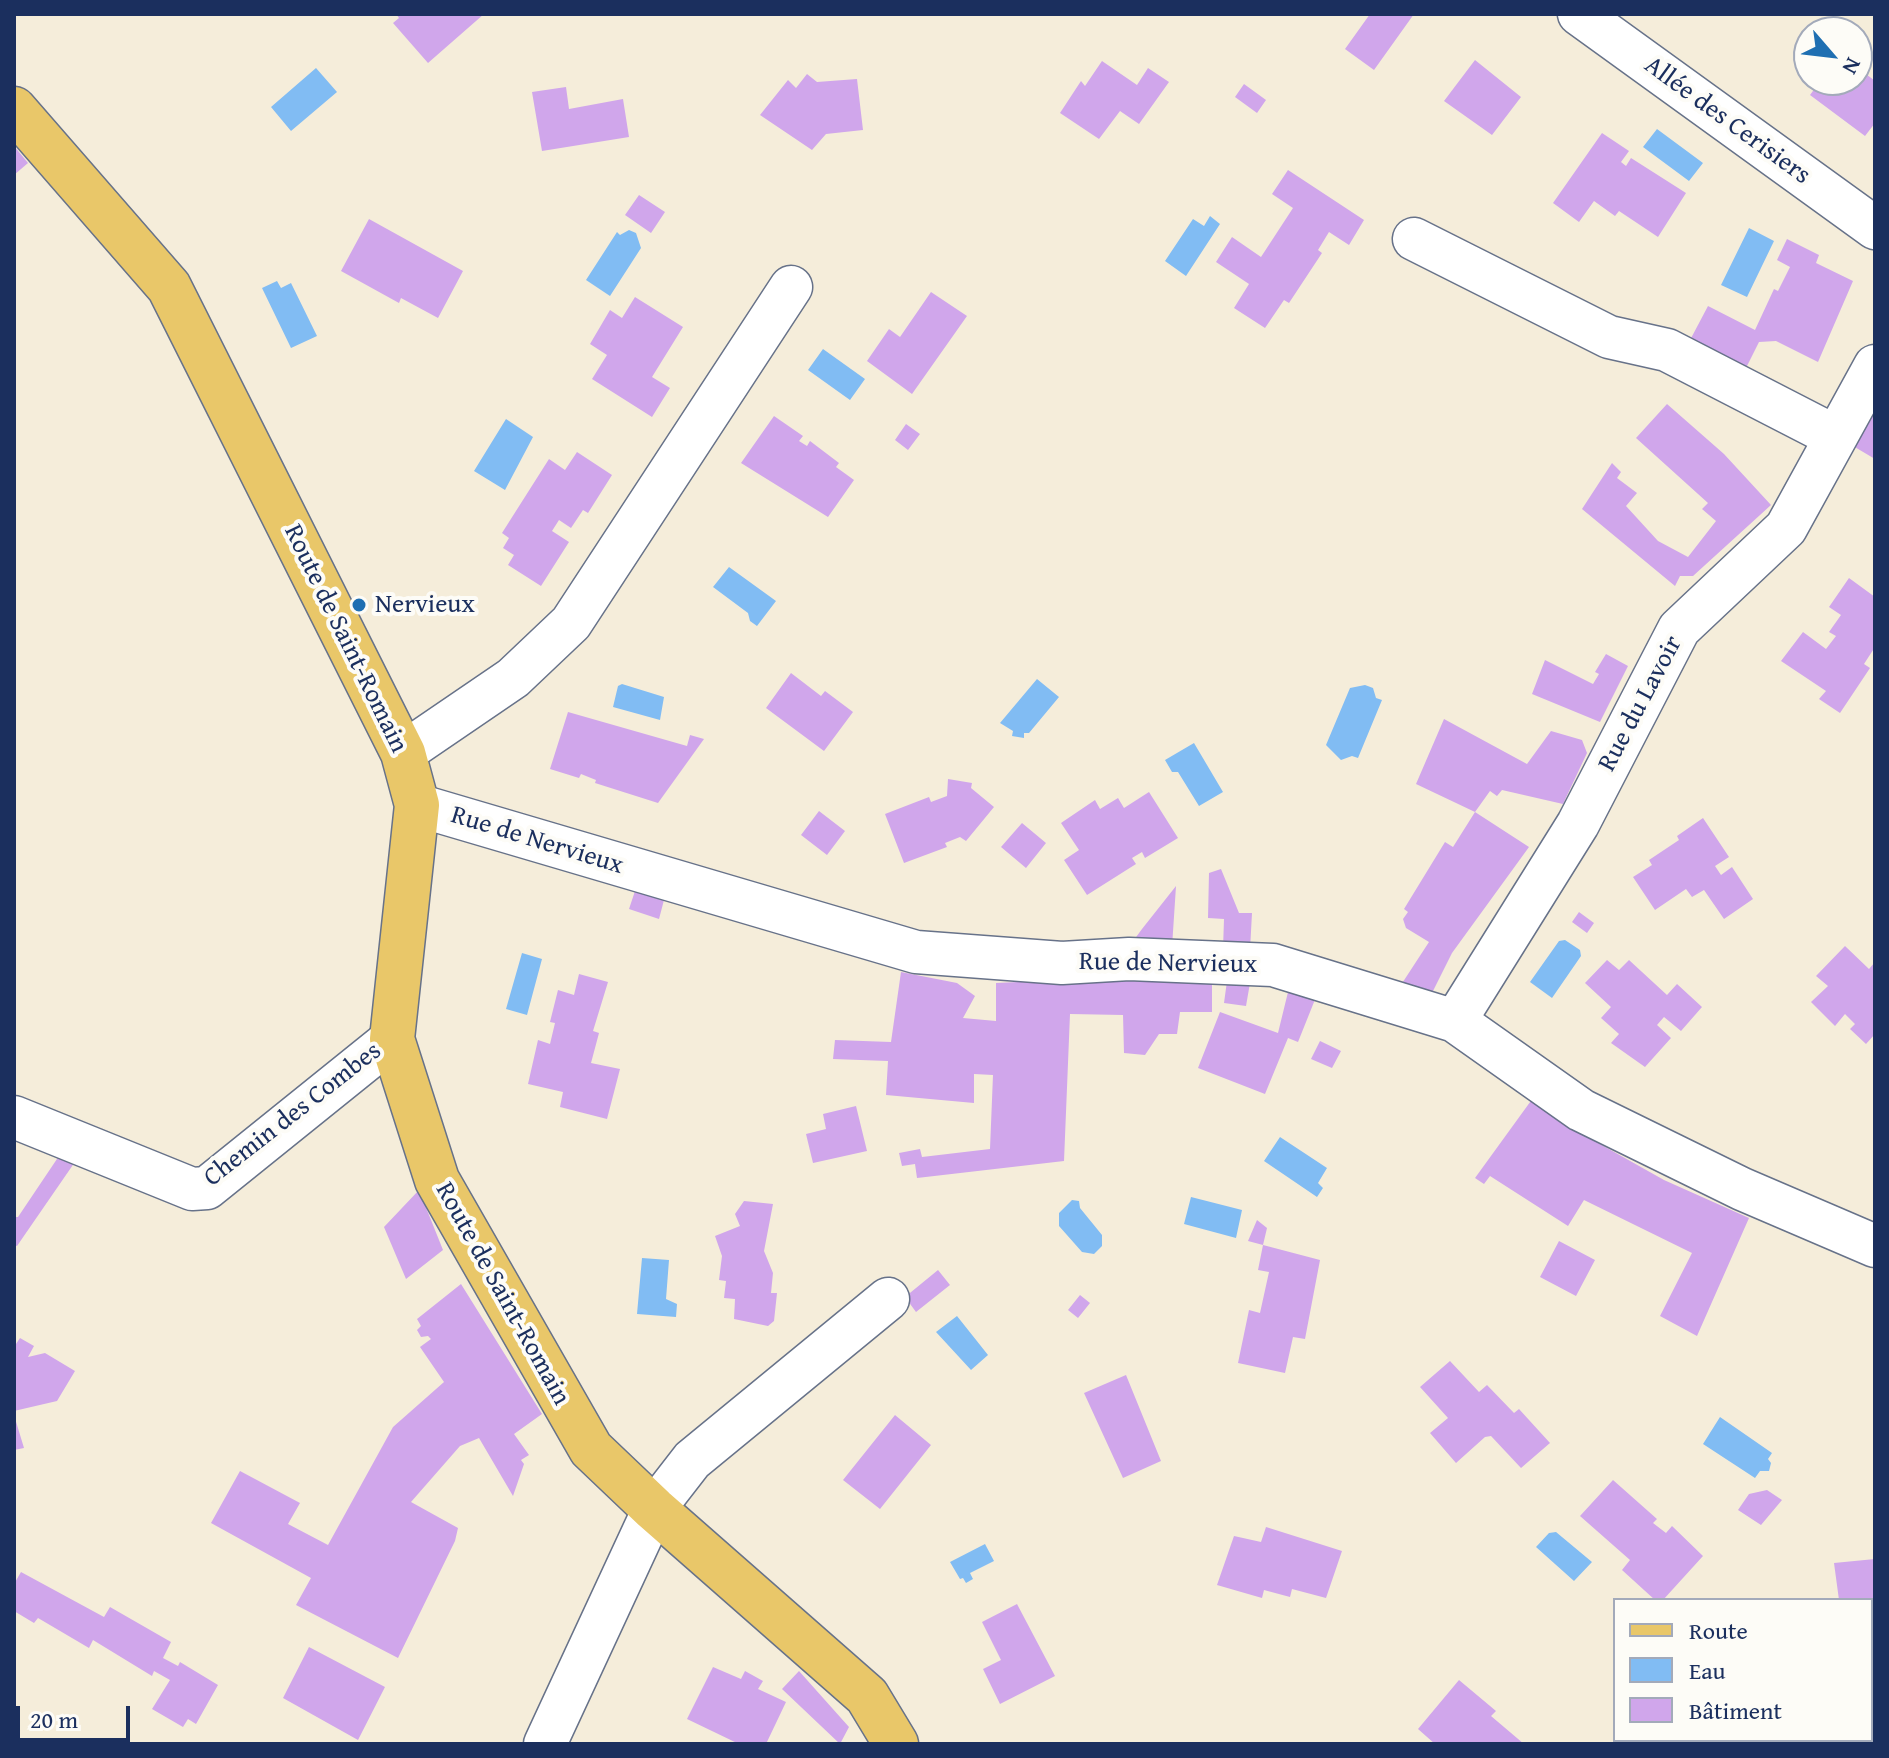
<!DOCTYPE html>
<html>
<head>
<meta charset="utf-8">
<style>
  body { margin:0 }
  #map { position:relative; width:1889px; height:1758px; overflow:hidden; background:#f5edda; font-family:"Gentium Book Plus",serif }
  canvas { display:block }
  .frame { position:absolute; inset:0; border:16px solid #1b2f5e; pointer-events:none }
  .legend { position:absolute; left:1613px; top:1598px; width:260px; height:144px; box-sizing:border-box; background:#fdfcf7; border:2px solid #a3aaba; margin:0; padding:10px 14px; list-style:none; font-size:24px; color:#1b2f5e }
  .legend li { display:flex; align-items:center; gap:16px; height:40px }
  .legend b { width:40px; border:2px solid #a3aaba }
  .north { position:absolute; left:1793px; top:16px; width:80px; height:80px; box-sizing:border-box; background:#fdfcf7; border:2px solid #a3aaba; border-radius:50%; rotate:118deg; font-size:22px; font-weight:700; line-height:32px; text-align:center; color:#1b2f5e }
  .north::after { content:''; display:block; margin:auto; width:28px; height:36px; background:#1f6fb2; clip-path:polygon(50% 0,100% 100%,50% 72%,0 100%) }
  .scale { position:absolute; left:16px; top:1706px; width:114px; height:36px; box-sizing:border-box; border:4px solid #1b2f5e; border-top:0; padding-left:10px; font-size:24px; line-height:28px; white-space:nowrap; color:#1b2f5e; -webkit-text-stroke:6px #fdfcf7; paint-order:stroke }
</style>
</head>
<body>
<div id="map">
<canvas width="1889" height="1758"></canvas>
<div class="frame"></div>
<ul class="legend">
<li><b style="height:10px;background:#e9c769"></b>Route</li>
<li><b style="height:22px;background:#81bcf3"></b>Eau</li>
<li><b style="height:22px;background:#d0a6eb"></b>Bâtiment</li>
</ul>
<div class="north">N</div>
<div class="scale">20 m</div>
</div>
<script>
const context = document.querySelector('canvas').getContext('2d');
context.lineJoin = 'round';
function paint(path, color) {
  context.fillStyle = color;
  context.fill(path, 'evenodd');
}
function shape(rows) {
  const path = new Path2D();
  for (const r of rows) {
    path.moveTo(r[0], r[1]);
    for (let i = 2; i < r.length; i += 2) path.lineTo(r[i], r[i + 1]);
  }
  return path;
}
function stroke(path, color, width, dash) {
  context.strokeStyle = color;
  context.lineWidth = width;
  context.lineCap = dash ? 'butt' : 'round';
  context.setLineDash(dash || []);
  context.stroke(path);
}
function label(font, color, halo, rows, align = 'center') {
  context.font = font + ' "Gentium Book Plus",serif';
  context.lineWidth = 8;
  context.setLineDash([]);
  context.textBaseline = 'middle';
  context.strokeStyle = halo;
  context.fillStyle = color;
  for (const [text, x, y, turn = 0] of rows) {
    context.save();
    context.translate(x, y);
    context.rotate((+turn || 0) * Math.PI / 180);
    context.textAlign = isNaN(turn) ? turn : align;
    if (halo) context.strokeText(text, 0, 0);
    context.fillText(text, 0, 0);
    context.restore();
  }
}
const water = shape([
  [316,68,337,92,291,131,271,107],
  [1657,129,1703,163,1689,181,1643,147],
  [1210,216,1220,224,1186,276,1165,261,1193,219,1204,226],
  [1749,228,1774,241,1747,297,1721,285],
  [629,230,636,233,641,248,610,296,586,280,617,232,620,235],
  [277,281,281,288,291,283,317,336,291,348,262,288],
  [823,349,865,379,850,400,808,370],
  [506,419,533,437,505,490,474,471],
  [729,567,776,601,757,626,750,621,748,613,713,587],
  [1037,679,1059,697,1029,733,1024,733,1024,738,1012,736,1013,731,1000,723],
  [622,684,664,697,660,720,613,707,618,686],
  [1365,685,1373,688,1376,698,1382,700,1358,758,1352,756,1341,760,1326,745,1350,688],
  [1194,743,1223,792,1199,806,1178,772,1172,772,1165,760],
  [1565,940,1580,950,1581,956,1552,998,1530,982,1559,941],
  [522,953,542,959,527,1015,506,1009],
  [1280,1137,1327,1168,1318,1183,1323,1188,1317,1197,1264,1161],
  [1191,1197,1242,1210,1236,1238,1184,1224],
  [1072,1200,1079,1201,1080,1208,1102,1235,1102,1246,1094,1254,1082,1252,1059,1226,1059,1213],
  [642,1258,669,1260,666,1299,677,1304,676,1317,637,1314],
  [957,1316,988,1355,971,1370,936,1332],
  [1720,1417,1772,1453,1768,1459,1771,1463,1769,1471,1760,1471,1755,1478,1703,1444],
  [1556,1532,1592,1562,1574,1581,1536,1547,1549,1533],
  [985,1544,994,1561,970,1573,973,1579,966,1583,963,1578,960,1579,950,1562]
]);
const building = shape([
  [396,14,484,14,428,63,393,23,399,18],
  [1370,14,1414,14,1374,70,1345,49],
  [1475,60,1521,97,1492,135,1444,101],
  [1102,61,1137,85,1148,68,1169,82,1139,124,1120,111,1099,139,1060,113,1081,81,1085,86],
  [1857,67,1875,81,1875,123,1865,136,1810,95,1821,80,1857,80],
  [807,74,817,82,857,79,863,130,826,134,812,150,760,115,788,80,796,88],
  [1244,84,1266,100,1257,113,1235,97],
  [566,87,569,109,623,99,629,137,542,151,532,92],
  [1602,133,1629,151,1621,162,1626,166,1631,158,1686,193,1658,237,1619,211,1615,216,1594,201,1579,222,1553,203],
  [14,146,28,163,14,175],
  [1288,170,1364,220,1349,245,1329,232,1318,250,1322,253,1289,303,1284,300,1265,328,1234,308,1249,284,1216,262,1232,237,1261,257,1293,208,1272,194],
  [639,195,665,212,651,233,625,215],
  [369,219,463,271,438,318,401,298,399,303,341,271],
  [1787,239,1819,255,1816,263,1853,281,1818,362,1776,341,1759,342,1746,368,1689,342,1708,306,1755,330,1774,289,1778,291,1790,267,1777,260],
  [931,292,967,316,912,394,867,361,889,329,900,337],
  [635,297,683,327,652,377,670,388,652,417,592,379,607,355,590,344,610,310,622,318],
  [1667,404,1724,454,1771,505,1693,576,1680,576,1675,586,1582,509,1612,463,1621,472,1617,478,1637,493,1626,506,1658,541,1688,557,1716,521,1702,509,1708,503,1636,438],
  [1875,411,1875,459,1853,446],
  [774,416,803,436,799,441,807,446,810,441,839,463,836,467,854,480,828,517,741,463],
  [906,424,920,434,908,450,895,440],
  [577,452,612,475,588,513,583,510,571,528,559,520,552,531,569,542,541,586,508,565,514,555,503,548,509,538,502,533,549,459,565,470],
  [1849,578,1875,597,1875,647,1864,664,1870,668,1840,713,1819,699,1826,691,1781,661,1803,632,1826,649,1836,636,1829,632,1841,615,1829,607],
  [1606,654,1628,666,1600,722,1532,694,1545,660,1593,684,1599,674,1595,672],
  [791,673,821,696,825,691,853,712,824,751,766,708],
  [568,712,687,746,690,735,704,739,658,803,595,783,596,780,581,774,579,778,550,769],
  [1444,719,1527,764,1551,731,1582,740,1587,753,1563,804,1502,790,1497,796,1490,791,1475,812,1416,784],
  [948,779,972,783,971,788,994,807,966,841,960,837,945,843,947,847,904,863,885,814,929,797,931,802,947,796],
  [1149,792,1178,838,1145,858,1142,852,1132,858,1136,864,1087,895,1064,860,1079,850,1061,823,1095,800,1100,809,1118,798,1124,808],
  [819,811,845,831,827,855,801,835],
  [1475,812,1529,847,1452,953,1428,1001,1397,991,1429,942,1406,928,1403,919,1408,912,1404,909,1445,842,1453,847],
  [1703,818,1729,857,1715,866,1721,875,1732,867,1753,899,1724,919,1704,890,1692,897,1686,889,1655,910,1633,877,1652,865,1649,860,1679,840,1677,836],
  [1022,823,1046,843,1026,868,1001,847],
  [1221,869,1239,913,1252,913,1250,950,1223,949,1224,919,1208,918,1209,873],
  [1176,886,1172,947,1128,948,1142,929],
  [635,891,664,900,659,919,629,909],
  [1579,912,1594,923,1587,933,1572,922],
  [1845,946,1869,969,1875,962,1875,1034,1866,1044,1850,1029,1855,1024,1845,1014,1835,1026,1811,1002,1828,986,1816,976],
  [1607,960,1619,970,1629,960,1667,995,1677,984,1702,1007,1681,1031,1664,1017,1657,1025,1671,1038,1645,1067,1611,1043,1619,1034,1601,1018,1611,1007,1585,983],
  [901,972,957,983,975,996,963,1018,996,1021,996,983,1061,980,1071,984,1085,983,1092,976,1212,981,1212,1012,1180,1012,1177,1034,1159,1034,1145,1055,1124,1053,1123,1015,1070,1014,1064,1161,917,1178,915,1164,902,1166,899,1153,920,1149,922,1157,990,1149,993,1075,974,1074,974,1103,886,1095,888,1061,833,1059,835,1040,891,1042],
  [579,974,608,982,593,1031,599,1033,591,1063,620,1069,607,1119,560,1107,563,1092,528,1084,538,1040,550,1044,555,1023,550,1022,558,990,574,995],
  [1227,981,1250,983,1246,1006,1224,1003],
  [1289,988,1318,992,1298,1042,1288,1038,1265,1094,1198,1068,1220,1012,1278,1033],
  [1320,1041,1341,1051,1332,1068,1311,1059],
  [1533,1098,1591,1139,1664,1180,1749,1218,1697,1336,1660,1316,1692,1253,1584,1200,1568,1226,1490,1176,1484,1184,1475,1178],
  [856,1106,867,1151,813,1163,806,1134,826,1129,823,1114],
  [61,1153,77,1159,17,1246,14,1245,14,1217,18,1217],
  [419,1190,443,1250,406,1279,384,1227],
  [744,1201,773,1204,764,1251,773,1273,771,1293,777,1293,774,1321,768,1326,734,1319,735,1299,724,1298,726,1281,719,1280,722,1256,715,1236,740,1226,735,1214],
  [1257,1220,1267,1228,1263,1245,1248,1241],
  [1559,1241,1595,1260,1576,1296,1540,1277],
  [1263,1245,1320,1260,1305,1339,1293,1337,1285,1373,1238,1363,1249,1310,1260,1313,1269,1272,1258,1270],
  [938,1270,950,1285,916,1312,905,1297],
  [461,1284,542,1414,514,1434,529,1455,521,1460,524,1464,513,1496,479,1438,460,1446,411,1502,458,1528,455,1541,398,1658,296,1605,311,1578,211,1523,240,1471,300,1503,288,1524,328,1545,393,1427,444,1382,420,1347,431,1339,428,1336,421,1337,417,1330,421,1326,417,1319],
  [1080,1295,1090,1303,1078,1318,1068,1310],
  [20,1338,34,1346,28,1357,45,1353,75,1371,57,1401,14,1411,14,1347],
  [1450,1361,1479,1392,1487,1385,1514,1413,1519,1409,1550,1443,1521,1468,1491,1436,1485,1437,1456,1463,1430,1433,1448,1418,1420,1387],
  [1126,1375,1161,1461,1123,1478,1084,1393],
  [14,1415,24,1448,14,1450],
  [895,1415,931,1445,880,1509,843,1480],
  [1613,1480,1657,1519,1653,1523,1666,1533,1672,1526,1703,1556,1663,1600,1655,1600,1622,1570,1630,1560,1580,1516],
  [1767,1490,1782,1500,1761,1525,1738,1510,1749,1494],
  [1266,1527,1342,1551,1326,1598,1292,1589,1290,1597,1264,1590,1262,1598,1217,1585,1234,1536,1261,1542],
  [1875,1559,1875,1677,1871,1681,1871,1600,1839,1600,1834,1563],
  [21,1572,104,1617,110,1607,171,1642,163,1658,178,1666,180,1662,218,1685,196,1724,188,1719,183,1727,152,1709,170,1680,154,1671,152,1676,93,1640,89,1648,38,1618,34,1623,14,1611,14,1584],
  [1017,1604,1055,1676,1000,1704,983,1669,1001,1660,982,1622],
  [309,1647,385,1687,358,1740,283,1698],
  [713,1667,741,1679,745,1671,763,1681,758,1689,786,1702,766,1744,739,1744,687,1719],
  [799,1671,849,1727,840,1744,782,1689],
  [1459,1680,1496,1711,1491,1716,1524,1744,1435,1744,1418,1729]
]);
const minor = shape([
  [1579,14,1875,228],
  [1414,239,1609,337,1667,350,1836,437],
  [403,753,513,678,571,623,791,287],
  [417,805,916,952,1062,963,1129,959,1273,965,1455,1021,1581,1110,1742,1189,1875,1246],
  [1455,1021,1578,824,1679,629,1786,528,1875,366],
  [14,1117,192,1189,207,1188,392,1039],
  [545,1744,654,1509,692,1460,888,1299]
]);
const major = shape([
  [14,109,169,287,403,753,417,805,392,1039,437,1180,591,1449,654,1509,867,1696,896,1744]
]);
const markers = [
  [359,605,8,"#1f6fb2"]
];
const streetNames = [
  ["Allée des Cerisiers",1727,121,36],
  ["Route de Saint-Romain",345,639,64],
  ["Rue du Lavoir",1641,704,-62],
  ["Rue de Nervieux",537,841,17],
  ["Rue de Nervieux",1168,964,1],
  ["Chemin des Combes",293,1115,-38],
  ["Route de Saint-Romain",502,1294,61]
];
const poiNames = [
  ["Nervieux",375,605]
];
paint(water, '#81bcf3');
paint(building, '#d0a6eb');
stroke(minor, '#677289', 45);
stroke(major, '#677289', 47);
stroke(minor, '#fff', 42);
stroke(major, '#e9c769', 44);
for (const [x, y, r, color] of markers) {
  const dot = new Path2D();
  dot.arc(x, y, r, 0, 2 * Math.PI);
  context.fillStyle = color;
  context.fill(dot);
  stroke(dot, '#fdfcf7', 3);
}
label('26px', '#1b2f5e', '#fdfcf7', streetNames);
label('26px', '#1b2f5e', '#fdfcf7', poiNames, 'left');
</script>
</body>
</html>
